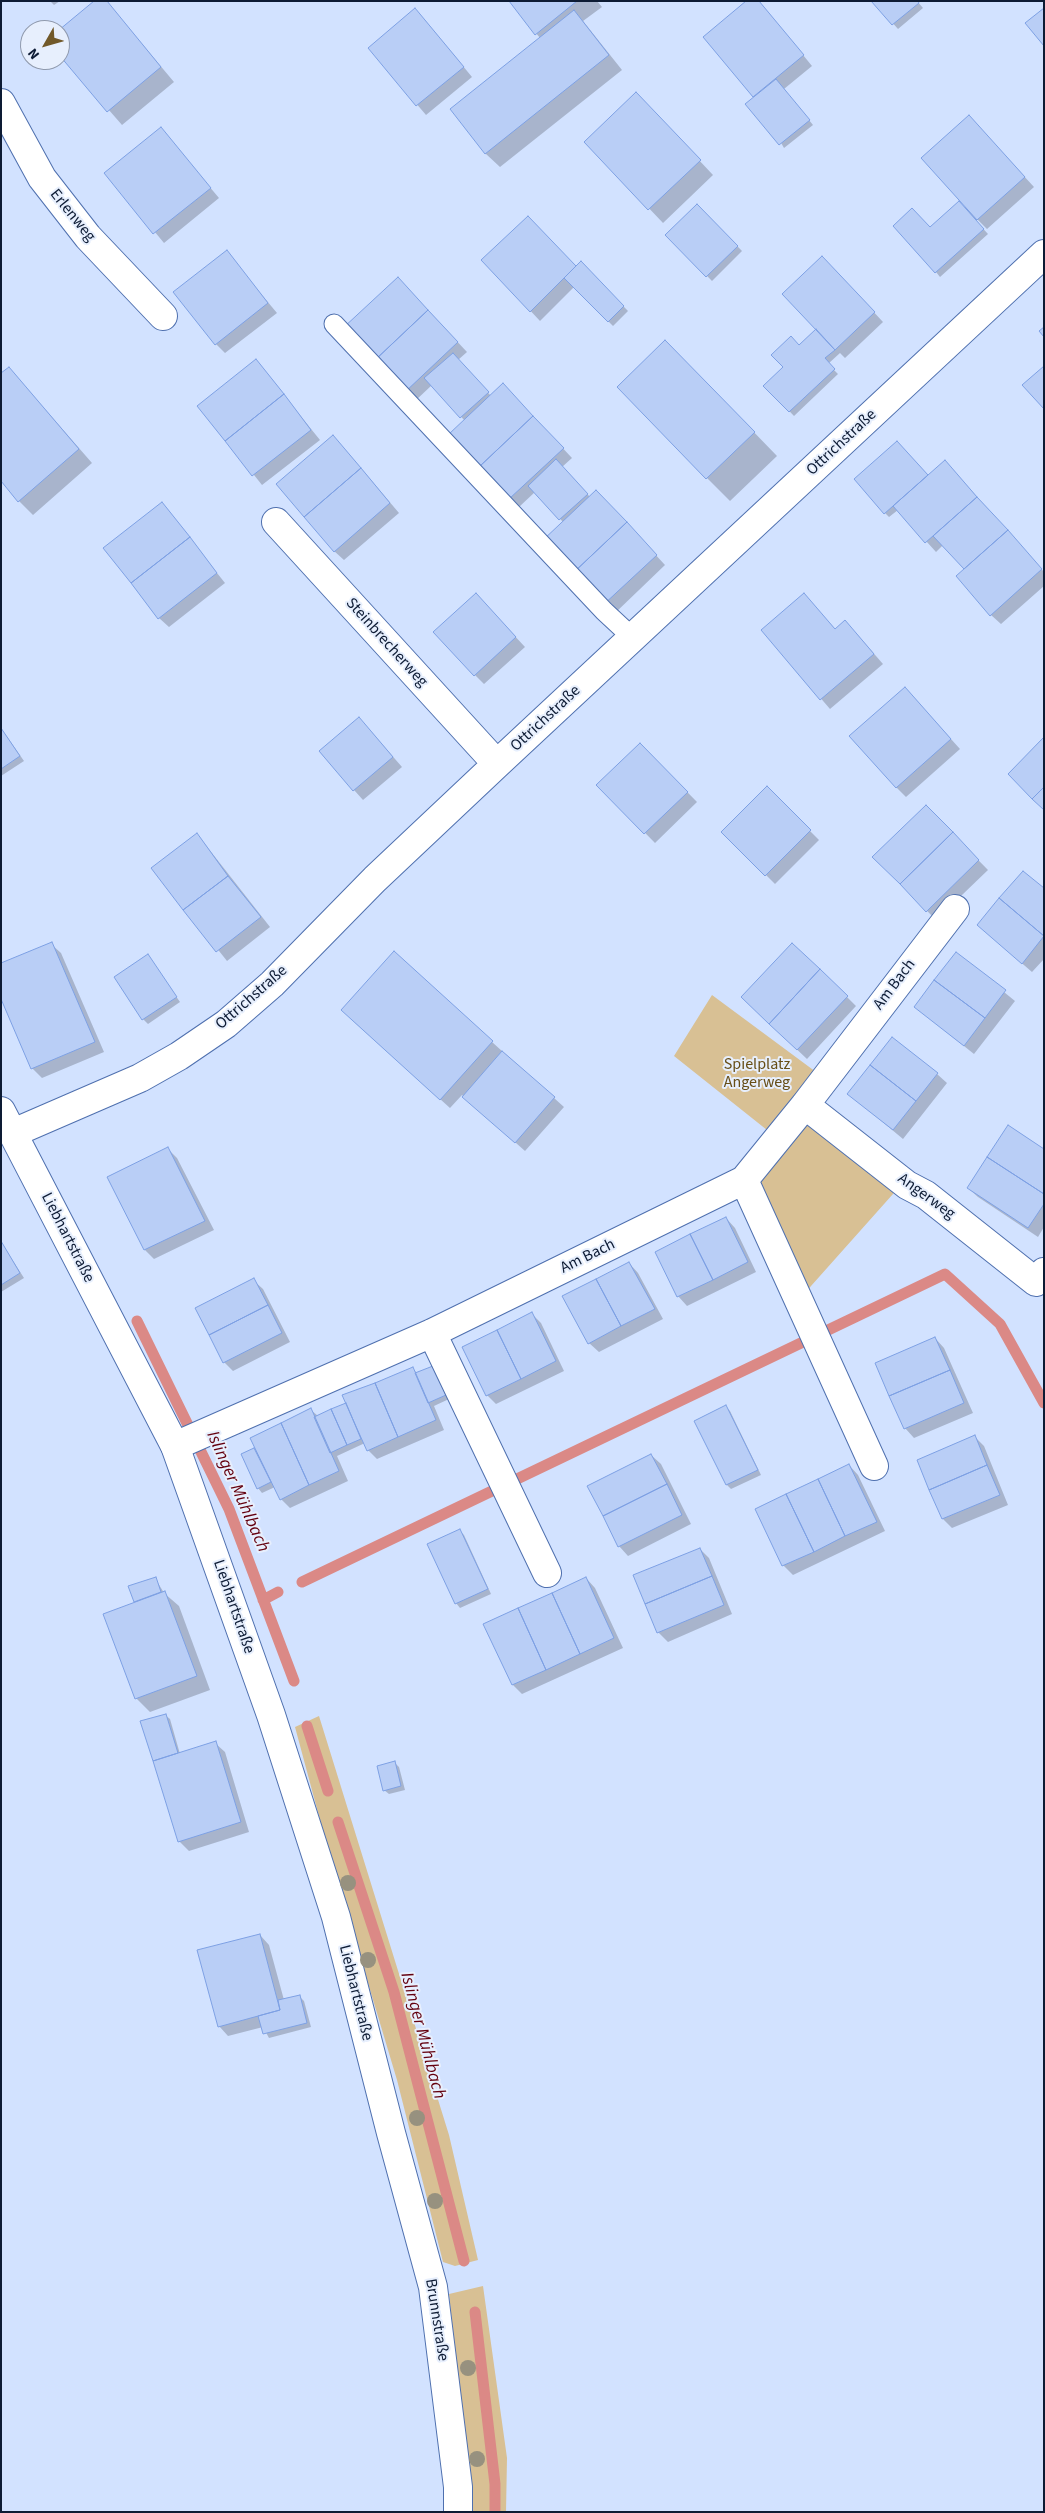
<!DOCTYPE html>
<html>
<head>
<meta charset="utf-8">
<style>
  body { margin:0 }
  #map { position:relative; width:1045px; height:2513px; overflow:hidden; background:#d2e2ff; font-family:"Source Sans 3",sans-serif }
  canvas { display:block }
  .frame { position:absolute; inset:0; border:2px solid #0d1b34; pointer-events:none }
  .north { position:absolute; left:20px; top:20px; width:50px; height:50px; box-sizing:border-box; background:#e7effd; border:1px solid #909aad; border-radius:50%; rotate:232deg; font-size:14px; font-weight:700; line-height:20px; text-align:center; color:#0d1b34 }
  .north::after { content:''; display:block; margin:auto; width:18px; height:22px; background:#71592a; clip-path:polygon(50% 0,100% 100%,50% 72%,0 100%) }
</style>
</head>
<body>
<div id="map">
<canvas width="1045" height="2513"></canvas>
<div class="frame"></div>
<div class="north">N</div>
</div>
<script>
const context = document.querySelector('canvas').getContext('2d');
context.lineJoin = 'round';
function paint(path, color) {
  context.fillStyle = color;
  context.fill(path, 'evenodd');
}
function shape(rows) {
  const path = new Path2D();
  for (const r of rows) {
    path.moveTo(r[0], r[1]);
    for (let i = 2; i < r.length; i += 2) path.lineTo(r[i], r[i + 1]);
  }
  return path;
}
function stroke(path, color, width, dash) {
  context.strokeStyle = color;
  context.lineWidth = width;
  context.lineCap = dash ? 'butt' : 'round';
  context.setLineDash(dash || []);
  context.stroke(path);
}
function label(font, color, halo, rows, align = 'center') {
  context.font = font + ' "Source Sans 3",sans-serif';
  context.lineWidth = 4;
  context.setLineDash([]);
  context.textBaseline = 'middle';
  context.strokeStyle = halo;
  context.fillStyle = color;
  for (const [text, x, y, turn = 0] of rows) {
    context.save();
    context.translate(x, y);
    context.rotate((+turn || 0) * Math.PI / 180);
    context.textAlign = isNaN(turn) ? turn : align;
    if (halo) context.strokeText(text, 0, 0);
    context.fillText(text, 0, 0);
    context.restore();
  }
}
const green = shape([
  [712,995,816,1072,767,1130,674,1056],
  [805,1113,901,1185,803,1295,752,1180],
  [319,1716,449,2135,478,2260,455,2266,443,2262,397,2080,327,1846,295,1727],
  [483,2286,507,2458,506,2512,472,2512,449,2294]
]);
const shadow = shape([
  [50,1,60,1,54,5],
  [106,1,174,82,122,125,60,54],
  [510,1,597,1,602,7,583,21,622,70,500,167,486,154,452,109,540,38],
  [759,1,812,66,784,89,813,125,784,148,755,97,705,37],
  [873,1,917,1,923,8,898,29],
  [424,19,472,77,426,115,369,48],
  [650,108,713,175,663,223,586,142],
  [978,126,1034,187,987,229,977,219,976,221,988,234,940,277,936,272,930,229,966,206],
  [161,129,219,198,164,243,106,173],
  [697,205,742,251,712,281,667,235],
  [226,252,277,313,225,353,216,344],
  [483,260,576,268,581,263,628,311,613,326,574,287,540,321],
  [832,267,883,322,845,358,840,353,828,364,838,374,794,416,765,386,785,367,799,347,821,334],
  [407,288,467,352,458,360,491,396,512,394,572,458,562,467,590,497,606,501,665,565,613,615,563,522,535,492,519,507,510,498,465,421,432,385,414,402,405,392],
  [256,361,320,440,262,485,199,406],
  [688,364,777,456,730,501,707,478],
  [9,368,92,463,33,515,19,501],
  [342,446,399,513,344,560,334,551],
  [901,447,928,477,945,461,1044,572,1044,586,1001,624,991,615,966,570,943,545,936,552,898,510,889,517,885,513],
  [162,504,225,583,169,627,159,618],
  [804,595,836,630,855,632,883,664,830,709,762,630],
  [485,604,525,647,484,684,475,675],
  [905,688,960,749,906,797,896,787],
  [1,728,24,761,1,776],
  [368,728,402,767,363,800,320,752],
  [640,744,697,802,655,843,598,785],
  [767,788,819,840,775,884,723,832],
  [926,807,988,870,936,920,874,857],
  [197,834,270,927,227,961,153,868],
  [1044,890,1044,959,1032,972,988,934],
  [51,944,61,953,104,1052,42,1078,32,1068],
  [956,953,1015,1001,974,1054,915,1007],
  [148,956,180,1002,148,1024,143,1019],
  [847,997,856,1006,807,1059,752,1007],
  [352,1020,492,1042,564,1107,525,1151,462,1095,450,1108],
  [937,1074,947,1083,903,1139,849,1094],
  [168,1149,177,1158,214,1230,154,1259,145,1250,109,1177],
  [1044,1150,1044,1227,1038,1237,978,1197,968,1188],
  [726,1218,735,1228,756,1272,687,1306,678,1296],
  [1,1242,24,1278,1,1292],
  [629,1263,638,1273,663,1319,599,1352,589,1343],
  [253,1280,263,1289,290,1342,233,1371,224,1362],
  [532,1314,541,1323,564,1371,496,1404,487,1395],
  [935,1338,944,1348,973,1413,914,1438,905,1428],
  [433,1367,449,1399,434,1406,444,1430,377,1459,368,1450,365,1443,337,1456,348,1481,290,1508,281,1499,275,1487,262,1493,258,1488,254,1449,259,1454,311,1410,318,1416,345,1405,412,1368,418,1374],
  [726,1407,730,1411,761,1475,731,1489,727,1485,696,1422],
  [975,1437,984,1446,1008,1505,952,1528,943,1519,918,1461],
  [651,1455,661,1464,691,1524,628,1556,619,1546],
  [849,1465,858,1475,885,1531,793,1575,783,1565],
  [460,1531,464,1535,491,1594,460,1608,456,1603],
  [700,1549,709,1558,732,1614,668,1642,658,1632],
  [155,1578,164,1593,179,1606,210,1690,150,1712,136,1698,137,1603,130,1587],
  [586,1578,595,1588,623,1648,522,1694,513,1685,485,1625],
  [165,1715,170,1719,180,1754,215,1743,225,1752,249,1832,189,1851,179,1841,142,1722],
  [394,1762,399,1767,405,1790,389,1794,384,1790],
  [260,1935,269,1945,284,2000,299,1996,304,2001,311,2027,269,2038,263,2027,228,2036,219,2026]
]);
const stream = shape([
  [137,1321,229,1509,294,1681],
  [302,1582,945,1274,1000,1324,1044,1403],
  [263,1600,278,1592],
  [307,1726,328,1791],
  [338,1822,394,1992,464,2261],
  [475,2312,495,2484,495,2512]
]);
const building = shape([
  [94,1,107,1,161,67,107,112,60,56,59,30,94,1],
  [509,1,577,1,535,35,509,1],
  [746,1,759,1,804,55,753,97,703,37,746,1],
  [871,1,918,1,919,3,892,25,871,1],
  [415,8,464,67,416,106,368,48,415,8],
  [1044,8,1044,46,1025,23,1044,8],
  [574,10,609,55,485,154,450,109,574,10],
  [776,79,810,120,779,145,745,104,776,79],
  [636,92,701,160,648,210,584,142,636,92],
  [969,115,1025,177,977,220,921,158,969,115],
  [161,127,211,188,153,234,104,173,161,127],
  [959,201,984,229,935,273,893,226,912,208,930,227,959,201],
  [697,204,738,246,706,277,665,235,697,204],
  [528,216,576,266,530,312,481,260,528,216],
  [227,250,268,303,215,345,173,292,227,250],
  [822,256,875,312,835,350,782,294,822,256],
  [581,261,624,306,608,322,564,278,581,261],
  [398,277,428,310,374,361,343,328,398,277],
  [428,310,458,342,404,393,374,361,428,310],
  [1044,327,1044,337,1039,331,1044,327],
  [816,329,835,350,825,358,835,369,789,412,763,386,783,367,771,355,791,336,799,345,816,329],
  [665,340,755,432,706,479,617,387,665,340],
  [453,353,489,392,460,418,424,378,453,353],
  [256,359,284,394,225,441,197,406,256,359],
  [1044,366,1044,409,1022,385,1044,366],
  [9,367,79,449,18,502,1,481,1,373,9,367],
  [503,383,533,416,479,467,449,434,503,383],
  [284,394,311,430,252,476,225,441,284,394],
  [533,416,564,448,509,499,479,467,533,416],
  [333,435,361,468,304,517,276,484,333,435],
  [897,441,928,475,884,514,854,479,897,441],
  [556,459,588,494,559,520,528,486,556,459],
  [945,460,977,497,925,543,893,506,945,460],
  [361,468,390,503,334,552,304,517,361,468],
  [596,490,627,522,572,574,542,541,596,490],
  [977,497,1008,530,964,569,933,536,977,497],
  [162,502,190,537,131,583,103,548,162,502],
  [627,522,657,555,602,606,572,574,627,522],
  [1008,530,1042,569,990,616,956,576,1008,530],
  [190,537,217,573,158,619,131,583,190,537],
  [476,593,516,637,474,676,433,632,476,593],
  [804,593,835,629,845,620,874,654,820,700,761,630,804,593],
  [905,687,951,739,896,788,849,736,905,687],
  [359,717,393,757,353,791,319,751,359,717],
  [1,728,20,756,1,769,1,728],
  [1044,737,1044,787,1032,799,1008,774,1044,737],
  [640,743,688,792,644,834,596,785,640,743],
  [767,786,811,830,765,876,721,832,767,786],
  [1044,787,1044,810,1032,799,1044,787],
  [926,805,953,832,900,884,872,857,926,805],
  [953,832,979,860,926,912,900,884,953,832],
  [197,833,228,876,183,910,151,868,197,833],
  [1023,871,1044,888,1044,936,999,898,1023,871],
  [228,876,261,917,216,952,183,910,228,876],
  [999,898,1044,936,1022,964,977,925,999,898],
  [52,942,95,1042,31,1069,1,999,1,963,52,942],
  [792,943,820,969,769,1024,741,997,792,943],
  [394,951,493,1041,440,1100,341,1010,394,951],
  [956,952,1006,990,985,1018,934,980,956,952],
  [148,954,177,997,142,1020,114,977,148,954],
  [820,969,848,996,797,1050,769,1024,820,969],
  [934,980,985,1018,964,1046,914,1007,934,980],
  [892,1037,938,1073,916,1101,870,1065,892,1037],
  [502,1051,555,1097,515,1143,462,1097,502,1051],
  [870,1065,916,1101,893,1130,847,1094,870,1065],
  [1008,1125,1044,1149,1044,1194,987,1157,1008,1125],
  [168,1147,205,1221,144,1250,107,1177,168,1147],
  [987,1157,1044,1194,1044,1204,1028,1228,967,1188,987,1157],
  [726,1217,748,1262,713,1280,690,1234,726,1217],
  [690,1234,713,1280,677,1297,655,1252,690,1234],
  [1,1241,20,1273,1,1285,1,1241],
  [629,1262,655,1309,621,1326,596,1279,629,1262],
  [254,1278,268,1305,209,1335,195,1308,254,1278],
  [596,1279,621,1326,588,1344,562,1296,596,1279],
  [268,1305,282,1333,223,1363,209,1335,268,1305],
  [532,1312,556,1361,521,1379,497,1330,532,1312],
  [497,1330,521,1379,486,1396,462,1347,497,1330],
  [935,1337,950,1370,889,1396,875,1363,935,1337],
  [433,1366,446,1395,428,1403,415,1373,433,1366],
  [413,1367,436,1420,398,1437,375,1383,413,1367],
  [950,1370,964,1403,904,1429,889,1396,950,1370],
  [375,1383,398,1437,367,1451,342,1395,375,1383],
  [346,1403,361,1439,347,1445,331,1409,346,1403],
  [726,1405,758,1470,726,1485,694,1421,726,1405],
  [311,1408,339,1471,309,1485,281,1423,311,1408],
  [331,1409,347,1445,330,1453,314,1417,331,1409],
  [281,1423,309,1485,280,1500,250,1438,281,1423],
  [975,1435,987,1465,929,1490,917,1460,975,1435],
  [254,1448,271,1482,257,1489,241,1454,254,1448],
  [651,1454,667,1484,603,1516,587,1486,651,1454],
  [849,1464,877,1522,845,1536,818,1479,849,1464],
  [987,1465,1000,1495,942,1519,929,1490,987,1465],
  [818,1479,845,1536,814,1552,786,1494,818,1479],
  [667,1484,682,1515,618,1547,603,1516,667,1484],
  [786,1494,814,1552,782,1566,755,1509,786,1494],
  [460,1529,488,1589,455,1604,427,1544,460,1529],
  [700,1548,712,1576,645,1604,633,1575,700,1548],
  [712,1576,724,1605,657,1633,645,1604,712,1576],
  [156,1577,161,1592,134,1602,128,1586,156,1577],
  [586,1577,614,1638,580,1654,552,1593,586,1577],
  [165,1591,197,1676,135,1699,103,1614,165,1591],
  [552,1593,580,1654,546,1670,518,1608,552,1593],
  [518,1608,546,1670,512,1685,483,1624,518,1608],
  [166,1714,178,1753,153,1761,140,1721,166,1714],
  [216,1741,241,1822,178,1842,153,1761,216,1741],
  [395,1761,401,1786,383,1791,377,1766,395,1761],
  [260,1934,280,2010,218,2027,197,1950,260,1934],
  [300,1995,307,2023,263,2034,258,2016,280,2010,278,2000,300,1995]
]);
const lane = shape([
  [334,324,604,611,633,638]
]);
const street = shape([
  [1,103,42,178,88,237,163,316],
  [276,522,497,764],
  [805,1105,907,1185,926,1195,1036,1282,1044,1272],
  [13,1133,140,1078,179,1056,226,1024,272,984,375,879,497,764,1044,254],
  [744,1180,874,1466],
  [432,1333,547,1573],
  [175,1446,432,1333,744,1180,805,1105,955,909]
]);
const secondary = shape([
  [1,1111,175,1446,271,1715,336,1917,391,2133,433,2287,458,2487,458,2512]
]);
const trees = [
  [348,1883],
  [368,1960],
  [417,2118],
  [435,2201],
  [468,2368],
  [477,2459]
];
const streetNames = [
  ["Erlenweg",72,216,51],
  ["Ottrichstraße",842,443,-43],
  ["Steinbrecherweg",386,643,48],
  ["Ottrichstraße",546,719,-43],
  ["Am Bach",895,985,-53],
  ["Ottrichstraße",252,998,-41],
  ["Angerweg",926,1197,36],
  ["Liebhartstraße",67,1238,63],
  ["Am Bach",588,1257,-26],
  ["Liebhartstraße",233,1607,71],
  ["Liebhartstraße",355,1993,76],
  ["Brunnstraße",436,2320,81]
];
const parkNames = [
  ["Spielplatz",757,1065],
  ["Angerweg",757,1083]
];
const waterNames = [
  ["Islinger Mühlbach",237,1492,66],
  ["Islinger Mühlbach",422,2036,75]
];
paint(green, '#d8c094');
paint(shadow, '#0003');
stroke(stream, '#db8986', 11);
paint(building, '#b9cef6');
stroke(building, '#7da0e4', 1);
stroke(lane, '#4f70af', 21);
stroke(street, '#4f70af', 30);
stroke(secondary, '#4f70af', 30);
stroke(lane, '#fff', 19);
stroke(street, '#fff', 28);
stroke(secondary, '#fff', 28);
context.fillStyle = '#97917f';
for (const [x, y] of trees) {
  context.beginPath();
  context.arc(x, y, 8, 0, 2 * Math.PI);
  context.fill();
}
label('16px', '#0d1b34', '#e7effd', streetNames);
label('16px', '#674e17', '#e7effd', parkNames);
label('italic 18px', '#64000f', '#e7effd', waterNames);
</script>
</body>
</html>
